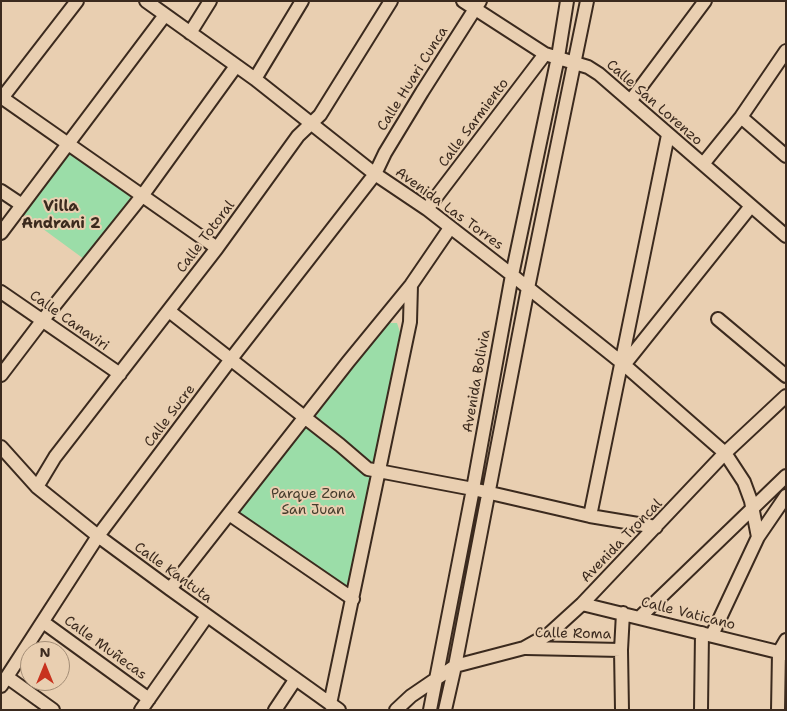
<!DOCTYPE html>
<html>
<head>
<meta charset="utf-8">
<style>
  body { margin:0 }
  #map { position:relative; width:787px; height:711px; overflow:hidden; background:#e9cfb1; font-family:"Shantell Sans",sans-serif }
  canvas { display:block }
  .frame { position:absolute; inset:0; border:2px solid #3b2a1e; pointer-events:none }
  .north { position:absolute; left:20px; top:641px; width:50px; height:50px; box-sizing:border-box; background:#e9cfb1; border:1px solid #a38d76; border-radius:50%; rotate:0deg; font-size:14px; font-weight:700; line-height:20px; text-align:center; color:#3b2a1e }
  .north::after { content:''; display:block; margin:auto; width:18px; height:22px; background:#c8321e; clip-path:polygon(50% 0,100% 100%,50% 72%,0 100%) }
</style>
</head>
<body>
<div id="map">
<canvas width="787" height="711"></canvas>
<div class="frame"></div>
<div class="north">N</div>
</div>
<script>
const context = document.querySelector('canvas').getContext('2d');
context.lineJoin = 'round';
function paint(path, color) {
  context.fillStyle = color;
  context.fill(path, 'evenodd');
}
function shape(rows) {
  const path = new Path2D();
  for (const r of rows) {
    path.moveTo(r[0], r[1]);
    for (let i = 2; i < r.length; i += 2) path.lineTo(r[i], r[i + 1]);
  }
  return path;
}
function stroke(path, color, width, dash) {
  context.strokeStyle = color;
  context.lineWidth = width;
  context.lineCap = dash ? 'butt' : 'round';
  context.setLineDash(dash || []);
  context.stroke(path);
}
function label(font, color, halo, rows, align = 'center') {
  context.font = font + ' "Shantell Sans",sans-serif';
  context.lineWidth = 4;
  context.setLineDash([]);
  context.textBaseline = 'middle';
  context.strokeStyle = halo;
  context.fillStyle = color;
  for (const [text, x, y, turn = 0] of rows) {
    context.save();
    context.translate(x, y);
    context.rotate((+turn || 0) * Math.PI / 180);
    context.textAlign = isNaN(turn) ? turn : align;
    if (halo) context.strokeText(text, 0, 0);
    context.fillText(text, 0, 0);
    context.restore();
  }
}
const green = shape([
  [70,153,131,197,84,259,24,215],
  [389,323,397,323,400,332,374,464,316,416,353,365],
  [305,427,370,477,349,590,238,515]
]);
const minor = shape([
  [146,1,255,79,375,174,427,209,512,275,621,362,725,453,744,482,751,501,758,537],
  [463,1,545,54,588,67,599,74,786,236],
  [190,33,210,1],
  [255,79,302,1],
  [1,97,217,248],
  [2,98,77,1],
  [631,100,705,1],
  [741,117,786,156],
  [703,164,741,117,786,51],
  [1,191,22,205],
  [427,209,545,54],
  [1,233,165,15],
  [1,292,120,374],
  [169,311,340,445,368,469,473,489,590,516,656,527],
  [718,319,786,376],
  [624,365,751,206],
  [1,375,42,321,142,196,236,66],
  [1,447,37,487,98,536,170,589,339,710],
  [37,487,55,457,217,248,298,136,320,115,391,1],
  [229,514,353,599],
  [590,516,668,135],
  [170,589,348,362,411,285,450,228],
  [582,604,786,654],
  [640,617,786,476],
  [43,622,149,699],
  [712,635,758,537,786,496],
  [526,648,621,650],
  [7,677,53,710],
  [1,686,98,536,231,359,375,174,385,153,422,92,480,1],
  [330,704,410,322,411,285],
  [141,710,207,616],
  [275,710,295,680],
  [396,710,411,696,455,666,524,648,549,634,582,604,725,453,786,396],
  [430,710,473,489,512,275,558,57,567,1],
  [445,710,455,666,528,288,587,1],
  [622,710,621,650,623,613],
  [701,710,702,633],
  [778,710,779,652,786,640]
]);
const streetNames = [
  ["Calle Huari Cunca",413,79,-58],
  ["Calle San Lorenzo",654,103,41],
  ["Calle Sarmiento",474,123,-53],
  ["Avenida Las Torres",449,209,36],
  ["Calle Totoral",206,237,-53],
  ["Calle Canaviri",69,321,35],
  ["Avenida Bolivia",477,381,-80],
  ["Calle Sucre",170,416,-53],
  ["Avenida Troncal",622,541,-46],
  ["Calle Kantuta",173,573,36],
  ["Calle Vaticano",688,614,14],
  ["Calle Roma",573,634,1],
  ["Calle Muñecas",105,648,36]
];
const parkNames = [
  ["Parque Zona",313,494],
  ["San Juan",313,510]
];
const neighbourhoodNames = [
  ["Villa",61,207],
  ["Andrani 2",61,224]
];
paint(green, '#9bdda8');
stroke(minor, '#3b2a1e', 16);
stroke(minor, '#e9cfb1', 12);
label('14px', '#3b2a1e', '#e9cfb1', streetNames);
label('14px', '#453c2c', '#e9cfb1', parkNames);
label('bold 15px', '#3b2a1e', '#e9cfb1', neighbourhoodNames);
</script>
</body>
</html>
